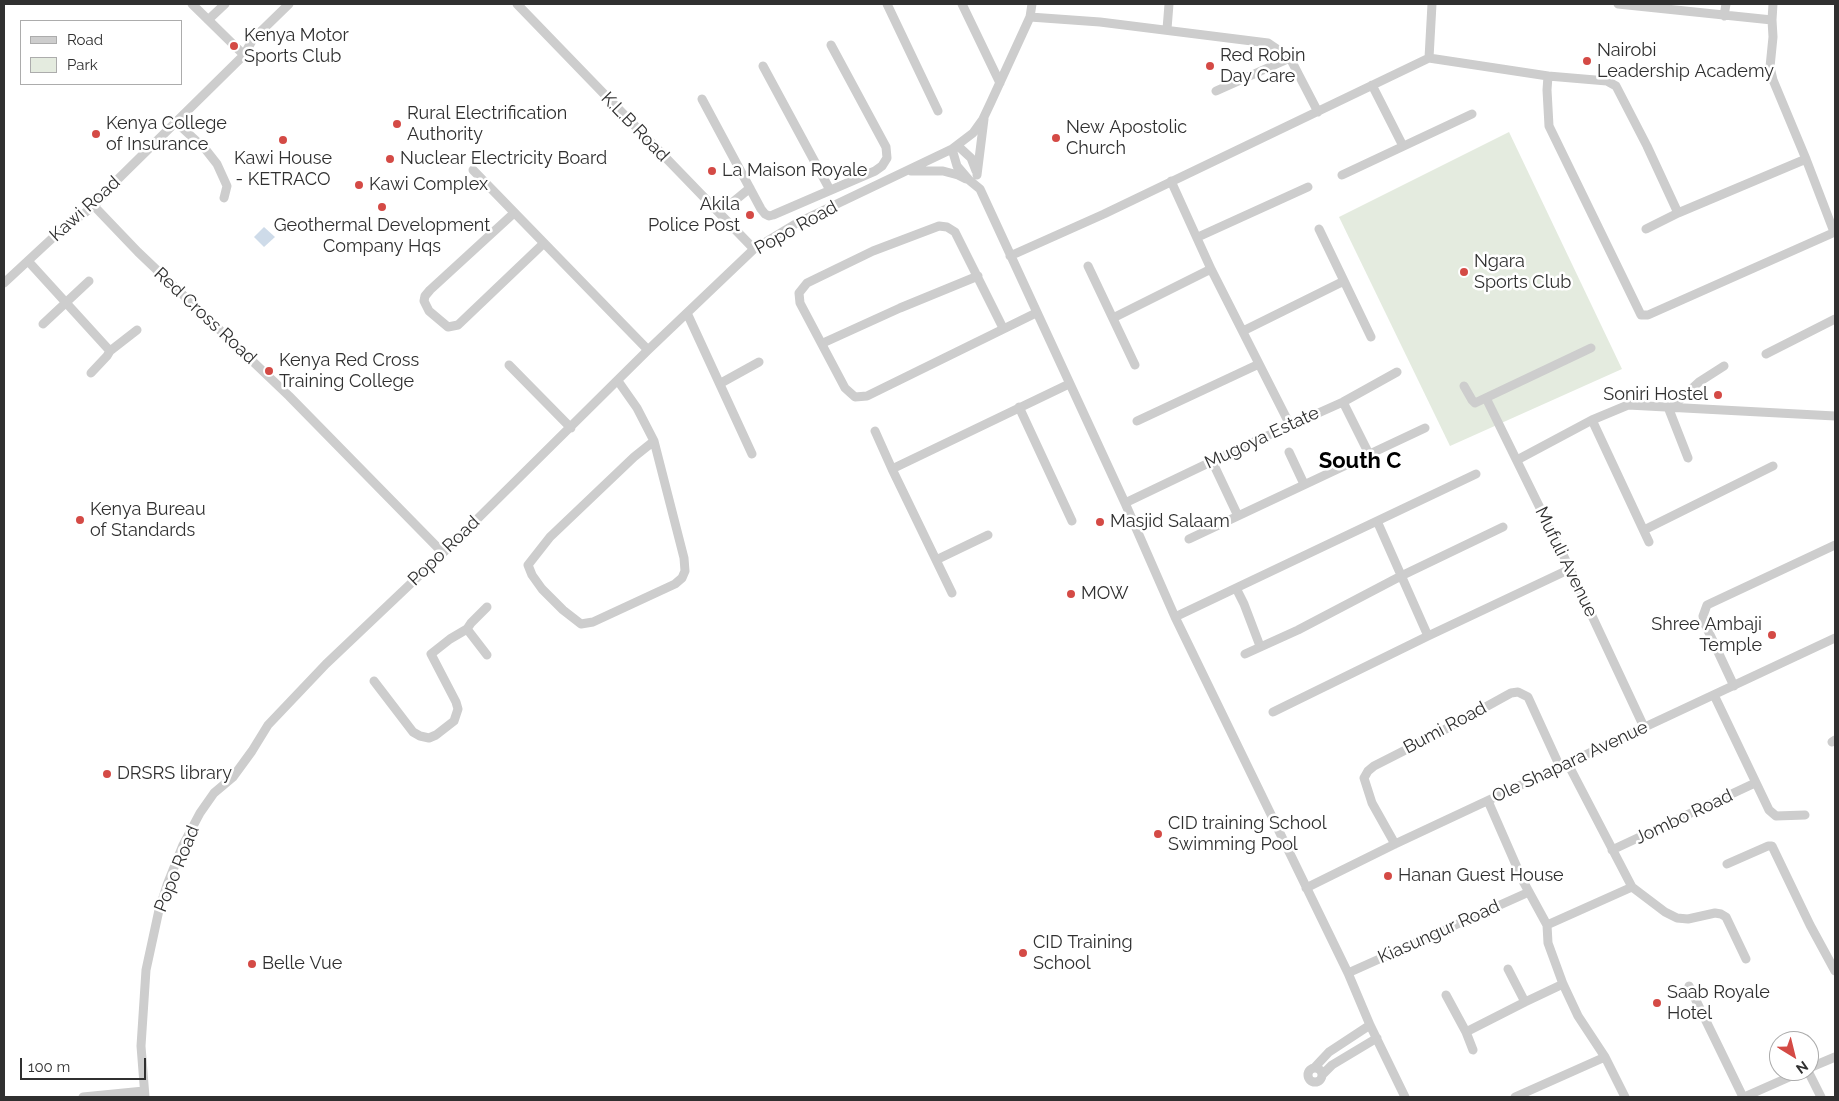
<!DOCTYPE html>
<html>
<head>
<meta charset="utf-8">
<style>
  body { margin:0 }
  #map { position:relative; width:1839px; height:1101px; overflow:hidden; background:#fff; font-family:Raleway,sans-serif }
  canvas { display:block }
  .frame { position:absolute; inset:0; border:5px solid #303030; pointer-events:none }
  .legend { position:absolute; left:20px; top:20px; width:162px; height:65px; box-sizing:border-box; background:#fff; border:1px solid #acacac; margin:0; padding:6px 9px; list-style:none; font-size:15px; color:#303030 }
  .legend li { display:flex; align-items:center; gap:10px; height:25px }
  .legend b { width:25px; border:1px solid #acacac }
  .north { position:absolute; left:1769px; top:1031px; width:50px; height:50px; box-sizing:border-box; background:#fff; border:1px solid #acacac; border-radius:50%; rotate:144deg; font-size:14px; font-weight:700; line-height:20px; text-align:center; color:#303030 }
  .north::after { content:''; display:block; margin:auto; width:18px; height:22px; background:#d44a45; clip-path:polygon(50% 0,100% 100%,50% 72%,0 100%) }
  .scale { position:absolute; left:20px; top:1058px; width:126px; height:22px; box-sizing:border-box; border:2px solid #303030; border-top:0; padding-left:6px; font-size:15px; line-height:18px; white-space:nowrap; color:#303030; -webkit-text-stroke:4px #fff; paint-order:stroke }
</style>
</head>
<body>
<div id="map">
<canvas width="1839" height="1101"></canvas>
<div class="frame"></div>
<ul class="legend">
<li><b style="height:6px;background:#cdcdcd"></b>Road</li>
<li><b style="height:14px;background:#e4ebdf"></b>Park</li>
</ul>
<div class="north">N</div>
<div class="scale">100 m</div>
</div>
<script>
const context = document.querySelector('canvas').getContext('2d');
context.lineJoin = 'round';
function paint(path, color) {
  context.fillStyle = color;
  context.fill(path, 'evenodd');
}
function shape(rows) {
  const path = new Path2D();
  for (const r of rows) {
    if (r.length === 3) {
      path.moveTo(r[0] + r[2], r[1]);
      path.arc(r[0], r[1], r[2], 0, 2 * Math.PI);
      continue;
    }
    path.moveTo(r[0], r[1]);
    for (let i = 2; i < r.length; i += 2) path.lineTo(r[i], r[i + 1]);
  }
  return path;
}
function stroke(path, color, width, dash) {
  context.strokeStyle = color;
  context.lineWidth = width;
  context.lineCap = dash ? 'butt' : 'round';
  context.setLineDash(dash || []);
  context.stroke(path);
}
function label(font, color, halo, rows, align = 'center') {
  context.font = font + ' Raleway,sans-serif';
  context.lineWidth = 5;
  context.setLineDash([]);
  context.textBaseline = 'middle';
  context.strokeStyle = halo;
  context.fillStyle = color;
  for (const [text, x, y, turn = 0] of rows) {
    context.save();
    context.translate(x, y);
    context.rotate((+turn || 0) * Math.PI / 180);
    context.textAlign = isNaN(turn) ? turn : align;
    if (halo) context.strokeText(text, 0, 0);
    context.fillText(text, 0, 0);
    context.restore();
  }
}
const green = shape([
  [1509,132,1622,369,1450,446,1339,217]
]);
const water = shape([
  [264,227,275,237,264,247,254,237]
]);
const minor = shape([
  [192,4,244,55],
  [517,4,754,249],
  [887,4,938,111],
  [962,4,1000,83],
  [1618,4,1772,20],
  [1773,4,1772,20,1773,37,1770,67,1773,80,1806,159,1834,232],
  [1724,16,1726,4],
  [1030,17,1100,22,1268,43,1290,58,1318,112],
  [208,20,225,4],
  [1167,29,1169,4],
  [1429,58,1432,4],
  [763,66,830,190],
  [1548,76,1607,81,1616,86,1647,146,1678,213],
  [1372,85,1403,146],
  [1216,91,1290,58],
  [702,99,761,209,765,214,769,216,773,215,875,171,882,166,887,158,886,147,831,45],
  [176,122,206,150,217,164,227,186,224,198],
  [958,146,971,158,976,171],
  [952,149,957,166,969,180,980,189,1125,503,1175,617,1348,973,1370,1025,1405,1097],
  [473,170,648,350],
  [911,171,943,171,958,175,966,179],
  [977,175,984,119],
  [1342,175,1472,114],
  [1171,181,1211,269,1290,425],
  [94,206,138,252,289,396,443,553],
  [713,208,733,202,750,188],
  [514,213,430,290,425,296,424,301,429,311,448,327,458,325,543,244],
  [1319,229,1371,337],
  [1646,229,1678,213,1806,159],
  [1198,237,1308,187],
  [1010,256,1104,214,1429,58,1548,76,1547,90,1549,126,1641,315,1648,315,1835,232],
  [28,261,110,351],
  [1088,266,1135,365],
  [4,283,59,232,94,206,112,185,244,55,253,39,289,4],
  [687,313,752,454],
  [1113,318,1211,269],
  [43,324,89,281],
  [1003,328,955,232,947,227,939,226,873,251,807,283,799,293,800,303,845,388,855,397,867,396,1036,313],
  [1243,331,1344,281],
  [823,343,900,308,978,276],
  [1766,354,1835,319],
  [509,365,571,428],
  [91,373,107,356,110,351,137,330],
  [618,381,637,408,654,441,684,558,685,571,682,578,675,584,593,622,581,624,563,610,542,589,532,575,528,565,550,537,634,457,654,441],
  [721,383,759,362],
  [1464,386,1472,400,1475,403,1591,348],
  [1486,398,1570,569,1644,727],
  [1343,402,1369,454],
  [1019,407,1072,521],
  [1668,407,1688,458],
  [1672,407,1699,382,1724,366],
  [1592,420,1649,542],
  [1137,421,1259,364],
  [875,431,892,469],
  [1289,452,1304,484],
  [1517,460,1592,420,1628,405,1835,416],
  [1212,461,1238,516],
  [1125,503,1240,448,1343,402,1397,372],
  [1377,521,1428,636],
  [1644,530,1773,466],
  [1189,539,1425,428],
  [936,560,988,535],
  [1236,588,1244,604,1260,646],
  [952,593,892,469,1069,384],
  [1175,617,1476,474],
  [467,629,471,623,487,607],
  [1245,654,1298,630,1401,576,1503,527],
  [374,681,413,732,420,736,429,738,436,735,454,721,458,709,456,702,431,654,450,639,467,629,487,655],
  [1734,686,1704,622,1703,616,1707,605,1835,545],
  [1714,695,1769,810,1776,816,1805,815],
  [1273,712,1428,636,1570,569],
  [1832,742,1835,740],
  [1568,764,1632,887,1665,912,1677,918,1688,919,1715,913,1721,914,1726,917,1746,959],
  [1488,801,1523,881,1547,925,1548,943,1563,984,1578,1016,1605,1057,1625,1097],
  [1395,844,1372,803,1364,778,1368,771,1374,766,1433,736,1511,693,1518,692,1528,697,1560,767],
  [1612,850,1755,783],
  [1727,864,1768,846,1772,846,1810,925,1835,971],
  [1306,888,1395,844,1835,638],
  [1547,925,1632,887],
  [1508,969,1525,1002,1563,984],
  [1348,973,1529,892],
  [1689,986,1743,1097],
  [1446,995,1466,1032,1525,1002],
  [1466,1032,1473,1050],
  [1314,1068,1329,1052,1370,1025],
  [1809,1068,1835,1057],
  [1315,1075,7],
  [1808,1071,1821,1097],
  [1322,1075,1332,1065,1377,1038],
  [83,1097,144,1091],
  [145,1097,141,1046,146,970,159,910,167,885,183,845,200,813,214,793,233,777,252,751,268,725,326,664,443,553,648,350,754,249,797,223,952,149,973,133,983,119,991,102,1030,17,1032,4],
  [1515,1097,1605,1057],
  [1744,1097,1803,1071]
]);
const markers = [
  [234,46,5,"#d44a45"],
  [1587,61,5,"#d44a45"],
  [1210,66,5,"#d44a45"],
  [397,124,5,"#d44a45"],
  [96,134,5,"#d44a45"],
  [1056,138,5,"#d44a45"],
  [283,140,5,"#d44a45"],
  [390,159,5,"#d44a45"],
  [712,171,5,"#d44a45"],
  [359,185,5,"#d44a45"],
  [382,207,5,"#d44a45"],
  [750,215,5,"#d44a45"],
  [1464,272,5,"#d44a45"],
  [269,371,5,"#d44a45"],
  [1718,395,5,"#d44a45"],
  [80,520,5,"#d44a45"],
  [1100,522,5,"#d44a45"],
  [1071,594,5,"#d44a45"],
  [1772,635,5,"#d44a45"],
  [107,774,5,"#d44a45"],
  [1158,834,5,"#d44a45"],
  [1388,876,5,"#d44a45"],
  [1023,953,5,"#d44a45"],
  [252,964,5,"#d44a45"],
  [1657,1003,5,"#d44a45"]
];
const poiNames = [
  ["Kenya Motor",244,36],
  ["Sports Club",244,57],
  ["Nairobi",1597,51],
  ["Leadership Academy",1597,72],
  ["Red Robin",1220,56],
  ["Day Care",1220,77],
  ["Rural Electrification",407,114],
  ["Authority",407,135],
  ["Kenya College",106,124],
  ["of Insurance",106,145],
  ["New Apostolic",1066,128],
  ["Church",1066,149],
  ["Kawi House",283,159,"center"],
  ["- KETRACO",283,180,"center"],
  ["Nuclear Electricity Board",400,159],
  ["La Maison Royale",722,171],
  ["Kawi Complex",369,185],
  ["Akila",740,205,"right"],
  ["Police Post",740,226,"right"],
  ["Geothermal Development",382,226,"center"],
  ["Company Hqs",382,247,"center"],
  ["Ngara",1474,262],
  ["Sports Club",1474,283],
  ["Kenya Red Cross",279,361],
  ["Training College",279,382],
  ["Soniri Hostel",1708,395,"right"],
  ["Kenya Bureau",90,510],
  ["of Standards",90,531],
  ["Masjid Salaam",1110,522],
  ["MOW",1081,594],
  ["Shree Ambaji",1762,625,"right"],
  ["Temple",1762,646,"right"],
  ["DRSRS library",117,774],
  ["CID training School",1168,824],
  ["Swimming Pool",1168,845],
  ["Hanan Guest House",1398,876],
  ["CID Training",1033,943],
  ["School",1033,964],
  ["Belle Vue",262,964],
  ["Saab Royale",1667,993],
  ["Hotel",1667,1014]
];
const streetNames = [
  ["K.L.B Road",635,127,46],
  ["Kawi Road",85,209,-42],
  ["Popo Road",796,228,-29],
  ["Red Cross Road",205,316,43],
  ["Mugoya Estate",1262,438,-25],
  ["Popo Road",444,551,-44],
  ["Mufuli Avenue",1566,562,64],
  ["Bumi Road",1445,728,-28],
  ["Ole Shapara Avenue",1570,762,-25],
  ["Jombo Road",1684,817,-25],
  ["Popo Road",177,869,-68],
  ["Kiasungur Road",1439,932,-24]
];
const districtNames = [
  ["South C",1360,461]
];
paint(green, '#e4ebdf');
paint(water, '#cedbe9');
stroke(minor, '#cdcdcd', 9);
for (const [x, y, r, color] of markers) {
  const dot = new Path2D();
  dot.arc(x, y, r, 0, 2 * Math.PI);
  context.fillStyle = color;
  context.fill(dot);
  stroke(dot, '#fff', 2);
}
label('18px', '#303030', '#fff', poiNames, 'left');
label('18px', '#303030', '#fff', streetNames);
label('bold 22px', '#000', '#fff', districtNames);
</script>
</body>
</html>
